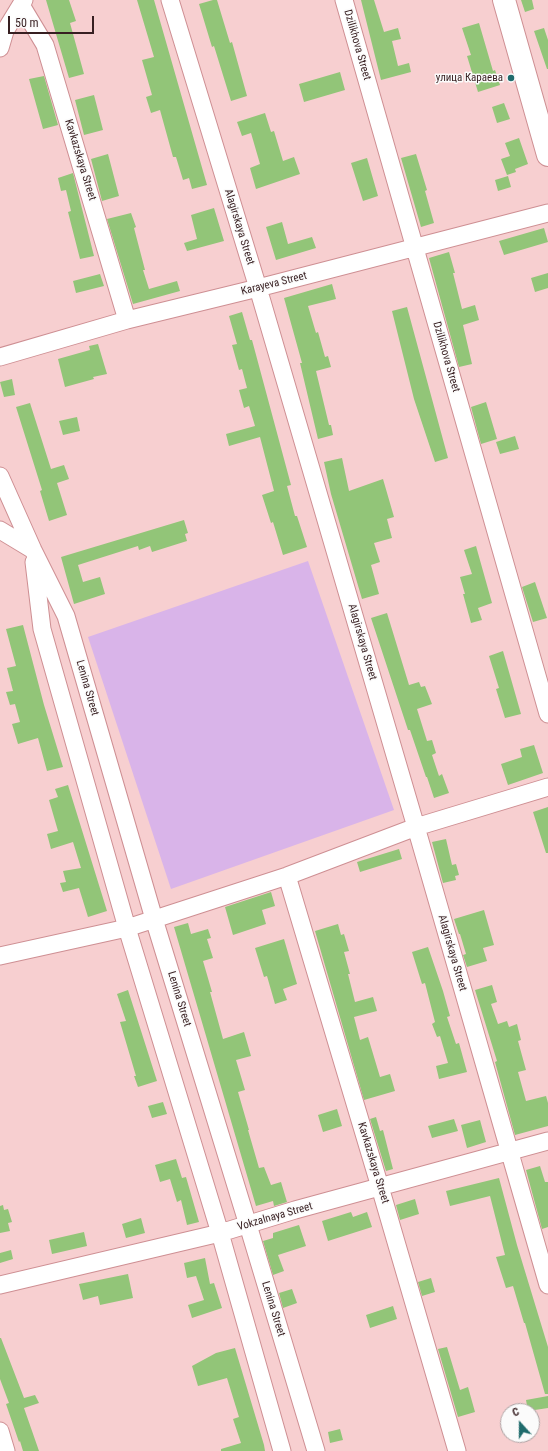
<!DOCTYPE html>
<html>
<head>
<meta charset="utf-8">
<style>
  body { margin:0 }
  #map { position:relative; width:548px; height:1451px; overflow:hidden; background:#f7cfd0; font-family:"Roboto Condensed",sans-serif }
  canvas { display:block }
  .north { position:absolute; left:500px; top:1403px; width:40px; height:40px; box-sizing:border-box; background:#fbfbfb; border:1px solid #ada3a4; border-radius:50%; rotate:339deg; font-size:11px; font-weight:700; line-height:16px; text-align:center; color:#371f21 }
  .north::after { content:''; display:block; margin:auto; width:14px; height:18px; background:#1f6b6c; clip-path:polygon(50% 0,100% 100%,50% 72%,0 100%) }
  .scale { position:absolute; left:8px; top:16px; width:86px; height:18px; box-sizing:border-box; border:2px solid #371f21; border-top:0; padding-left:5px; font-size:12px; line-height:14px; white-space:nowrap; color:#371f21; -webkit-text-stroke:3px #fbfbfb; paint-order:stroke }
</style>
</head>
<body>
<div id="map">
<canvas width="548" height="1451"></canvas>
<div class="north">С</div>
<div class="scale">50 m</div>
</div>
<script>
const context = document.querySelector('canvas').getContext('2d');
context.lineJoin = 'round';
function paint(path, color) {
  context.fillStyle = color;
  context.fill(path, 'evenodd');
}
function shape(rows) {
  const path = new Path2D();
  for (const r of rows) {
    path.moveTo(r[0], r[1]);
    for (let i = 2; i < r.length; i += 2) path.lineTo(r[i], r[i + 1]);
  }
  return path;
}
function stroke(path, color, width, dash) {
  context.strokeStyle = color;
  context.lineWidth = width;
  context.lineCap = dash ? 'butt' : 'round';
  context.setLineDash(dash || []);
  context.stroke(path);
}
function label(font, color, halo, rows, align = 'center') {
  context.font = font + ' "Roboto Condensed",sans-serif';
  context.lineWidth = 3;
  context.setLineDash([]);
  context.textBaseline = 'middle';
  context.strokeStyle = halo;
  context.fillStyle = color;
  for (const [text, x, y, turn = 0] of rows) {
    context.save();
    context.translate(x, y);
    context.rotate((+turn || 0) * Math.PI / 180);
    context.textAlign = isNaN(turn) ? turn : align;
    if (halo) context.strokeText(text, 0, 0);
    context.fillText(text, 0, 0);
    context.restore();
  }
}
const green = shape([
  [308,561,394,810,171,889,88,637]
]);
const building = shape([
  [46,0,69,0,76,21,70,23,84,74,69,78],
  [137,0,154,0,207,185,192,189,189,178,183,180,176,157,173,157,160,110,151,113,146,97,152,95,142,60,154,57],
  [213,0,217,0,230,43,232,42,247,96,231,101,214,46,212,47,199,4],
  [361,0,374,0,384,32,398,28,401,39,392,41,398,66,409,63,411,72,381,80],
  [521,0,532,0,534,9,525,12],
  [479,23,493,71,495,70,500,85,478,92,467,56,471,55,462,28],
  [544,28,548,40,548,69,547,69,534,31],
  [340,72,345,90,304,102,299,84],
  [44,76,58,125,43,129,29,79],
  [94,95,103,130,84,135,75,100],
  [504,103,510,119,497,123,492,107],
  [265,113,271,132,274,131,283,161,294,157,300,174,256,189,250,168,260,164,251,133,242,136,237,122],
  [519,138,528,164,515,169,516,172,507,175,501,159,510,156,505,143],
  [108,154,119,196,102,201,91,159],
  [416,154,427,190,425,191,434,223,421,227,401,158],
  [367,158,378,196,363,201,351,163],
  [73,173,94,256,80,259,68,212,71,211,66,190,61,191,58,178],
  [508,176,511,187,498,191,495,180],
  [214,208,224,241,187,251,184,243,197,239,191,215],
  [131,213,136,227,134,228,145,270,143,270,149,289,177,281,180,291,133,304,107,219],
  [282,222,288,244,312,237,316,248,276,260,266,227],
  [544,228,548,242,504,255,499,241],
  [449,252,455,273,453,273,462,309,475,305,479,320,463,325,472,364,459,367,429,258],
  [548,273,548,288,535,292,531,278],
  [100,274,104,286,76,293,73,281],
  [332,284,336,299,308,306,316,333,318,332,325,357,328,356,331,367,316,371,329,425,331,425,333,435,318,439,300,363,302,363,284,298],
  [407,307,448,458,435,462,414,399,392,311],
  [242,312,250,340,252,340,291,485,287,486,295,516,297,516,307,547,283,555,273,522,271,523,262,495,274,491,260,437,229,446,226,434,255,426,249,406,244,408,239,390,247,388,242,369,239,370,232,345,237,344,229,316],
  [98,344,107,374,93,377,94,379,65,387,58,359,90,350,89,346],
  [12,379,15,395,4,397,0,382],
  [486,402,497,439,481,444,471,407],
  [30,403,51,469,64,465,69,479,57,483,67,515,49,521,40,491,42,490,16,407],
  [77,417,80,431,63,435,59,421],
  [515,436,519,449,500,454,496,442],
  [342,458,349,491,383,479,394,517,387,519,392,538,374,543,380,562,371,565,379,594,362,599,331,494,324,462],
  [184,520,188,533,185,534,187,541,152,552,150,546,139,550,138,546,78,565,83,582,100,577,105,594,74,604,61,557],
  [476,546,492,603,478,608,482,620,471,623,463,594,465,594,460,577,472,574,464,550],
  [535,582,547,618,533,622,522,587],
  [387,613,409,685,419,682,421,687,425,686,432,704,417,709,427,741,432,740,436,753,432,755,439,776,442,774,449,793,434,798,427,777,426,777,410,730,408,730,371,618],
  [23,625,44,705,63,767,47,771,38,738,18,744,12,724,20,722,15,704,10,705,6,692,13,691,7,668,16,666,6,629],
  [503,651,521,714,505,718,496,689,499,688,489,656],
  [534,745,543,773,508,785,501,764,522,757,520,749],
  [68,785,107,911,88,917,79,888,63,892,60,883,66,882,63,871,81,868,73,842,51,849,47,834,58,831,49,800,58,797,55,789],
  [548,807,548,853,546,853,533,812],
  [446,839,452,865,456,864,459,875,455,876,456,880,443,883,432,842],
  [399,849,402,859,360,872,357,862],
  [271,892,275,906,262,910,266,924,233,935,225,907],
  [484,910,494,945,483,948,487,961,467,967,463,955,466,954,460,934,459,934,454,919],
  [188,923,191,934,208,929,211,938,207,939,213,958,203,961,212,992,210,992,223,1039,244,1032,251,1056,236,1060,245,1090,238,1092,249,1130,248,1130,259,1168,264,1167,271,1185,281,1182,287,1202,274,1206,273,1201,256,1206,174,927],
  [338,924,341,935,344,934,349,951,344,952,350,974,348,974,355,1002,373,997,377,1011,354,1017,360,1040,368,1037,380,1077,390,1074,395,1091,364,1100,315,931],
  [284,939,297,984,283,989,287,1000,275,1004,267,976,264,977,255,948],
  [428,947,443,991,450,1016,447,1017,456,1044,459,1043,467,1072,439,1079,436,1066,448,1063,440,1036,437,1037,432,1024,435,1022,425,983,422,984,412,952],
  [492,985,497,1002,491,1004,498,1024,507,1021,509,1027,517,1024,521,1040,518,1041,526,1070,518,1072,526,1101,546,1096,548,1103,548,1126,515,1135,495,1062,497,1061,475,990],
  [128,990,157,1081,138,1087,134,1076,136,1076,120,1022,126,1021,117,994],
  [163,1102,167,1114,152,1118,148,1106],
  [337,1109,342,1126,323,1132,318,1115],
  [376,1117,380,1131,383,1130,393,1169,386,1171,370,1119],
  [454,1119,458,1131,432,1138,428,1126],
  [480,1120,486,1142,467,1148,461,1125],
  [176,1159,182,1178,186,1177,199,1222,187,1225,181,1200,177,1202,170,1179,160,1182,155,1165],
  [540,1166,545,1182,548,1182,548,1227,542,1229,526,1170],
  [499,1178,517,1245,548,1347,548,1394,545,1394,525,1323,524,1323,513,1286,506,1288,496,1257,505,1255,490,1196,450,1206,446,1191],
  [415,1199,419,1214,400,1220,396,1205],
  [3,1205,4,1210,8,1209,12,1222,8,1223,10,1231,0,1233,0,1206],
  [351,1212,353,1217,367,1212,372,1227,328,1241,322,1221],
  [141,1218,145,1233,126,1238,122,1224],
  [299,1225,306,1246,278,1255,284,1271,273,1275,263,1241,273,1238,273,1233],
  [84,1232,87,1246,52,1254,49,1240],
  [11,1250,13,1259,0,1263,0,1253],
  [205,1258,210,1284,214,1283,222,1308,192,1318,188,1305,204,1300,196,1276,187,1278,184,1263],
  [128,1274,133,1298,100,1305,98,1296,83,1300,79,1284],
  [431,1278,435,1292,422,1296,418,1282],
  [292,1289,297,1303,283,1308,279,1293],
  [393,1306,397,1319,370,1328,366,1315],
  [0,1338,1,1338,24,1398,35,1395,39,1403,24,1408,39,1451,23,1451,20,1441,19,1442,6,1404,9,1403,0,1379],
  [447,1347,460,1390,468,1387,475,1412,458,1417,438,1349],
  [235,1348,264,1445,265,1451,221,1451,221,1449,241,1443,233,1419,239,1417,227,1378,198,1386,192,1366,216,1353],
  [548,1396,548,1408,528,1411,526,1400],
  [340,1429,343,1440,330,1443,328,1432]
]);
const minor = shape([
  [170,0,258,288,416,827,548,1285],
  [344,0,548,714],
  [21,5,45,45,127,320],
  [0,48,5,31,24,0],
  [0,357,127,320,258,288,548,213],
  [0,476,33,550,66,616,154,919,248,1225,316,1451],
  [0,530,33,550],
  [34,562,42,629,127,928,220,1233,282,1451],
  [287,876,380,1187,457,1451],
  [0,956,127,928,287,876,416,827,548,787],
  [0,1285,220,1233,295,1210,548,1141],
  [0,1431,6,1451]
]);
const major = shape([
  [504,0,548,155]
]);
const markers = [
  [511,78,4,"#1f6b6c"]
];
const streetNames = [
  ["Dzilikhova Street",357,45,74],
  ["Kavkazskaya Street",80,160,73],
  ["Alagirskaya Street",239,227,73],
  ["Karayeva Street",274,284,-14],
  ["Dzilikhova Street",446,357,74],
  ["Alagirskaya Street",362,642,74],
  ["Lenina Street",87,688,74],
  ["Alagirskaya Street",452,953,74],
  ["Lenina Street",179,999,73],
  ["Kavkazskaya Street",373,1163,73],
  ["Vokzalnaya Street",275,1217,-16],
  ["Lenina Street",273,1309,73]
];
const poiNames = [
  ["улица Караева",503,78]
];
paint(green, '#d9b4e9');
paint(building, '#92c578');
stroke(minor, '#ce8f93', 19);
stroke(major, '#ce8f93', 24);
stroke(minor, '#fff', 17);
stroke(major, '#fff', 22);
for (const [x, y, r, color] of markers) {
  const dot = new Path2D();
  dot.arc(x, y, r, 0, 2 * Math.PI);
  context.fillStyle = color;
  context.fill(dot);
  stroke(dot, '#fbfbfb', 1.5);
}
label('11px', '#371f21', '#fbfbfb', streetNames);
label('11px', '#371f21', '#fbfbfb', poiNames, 'right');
</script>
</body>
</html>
